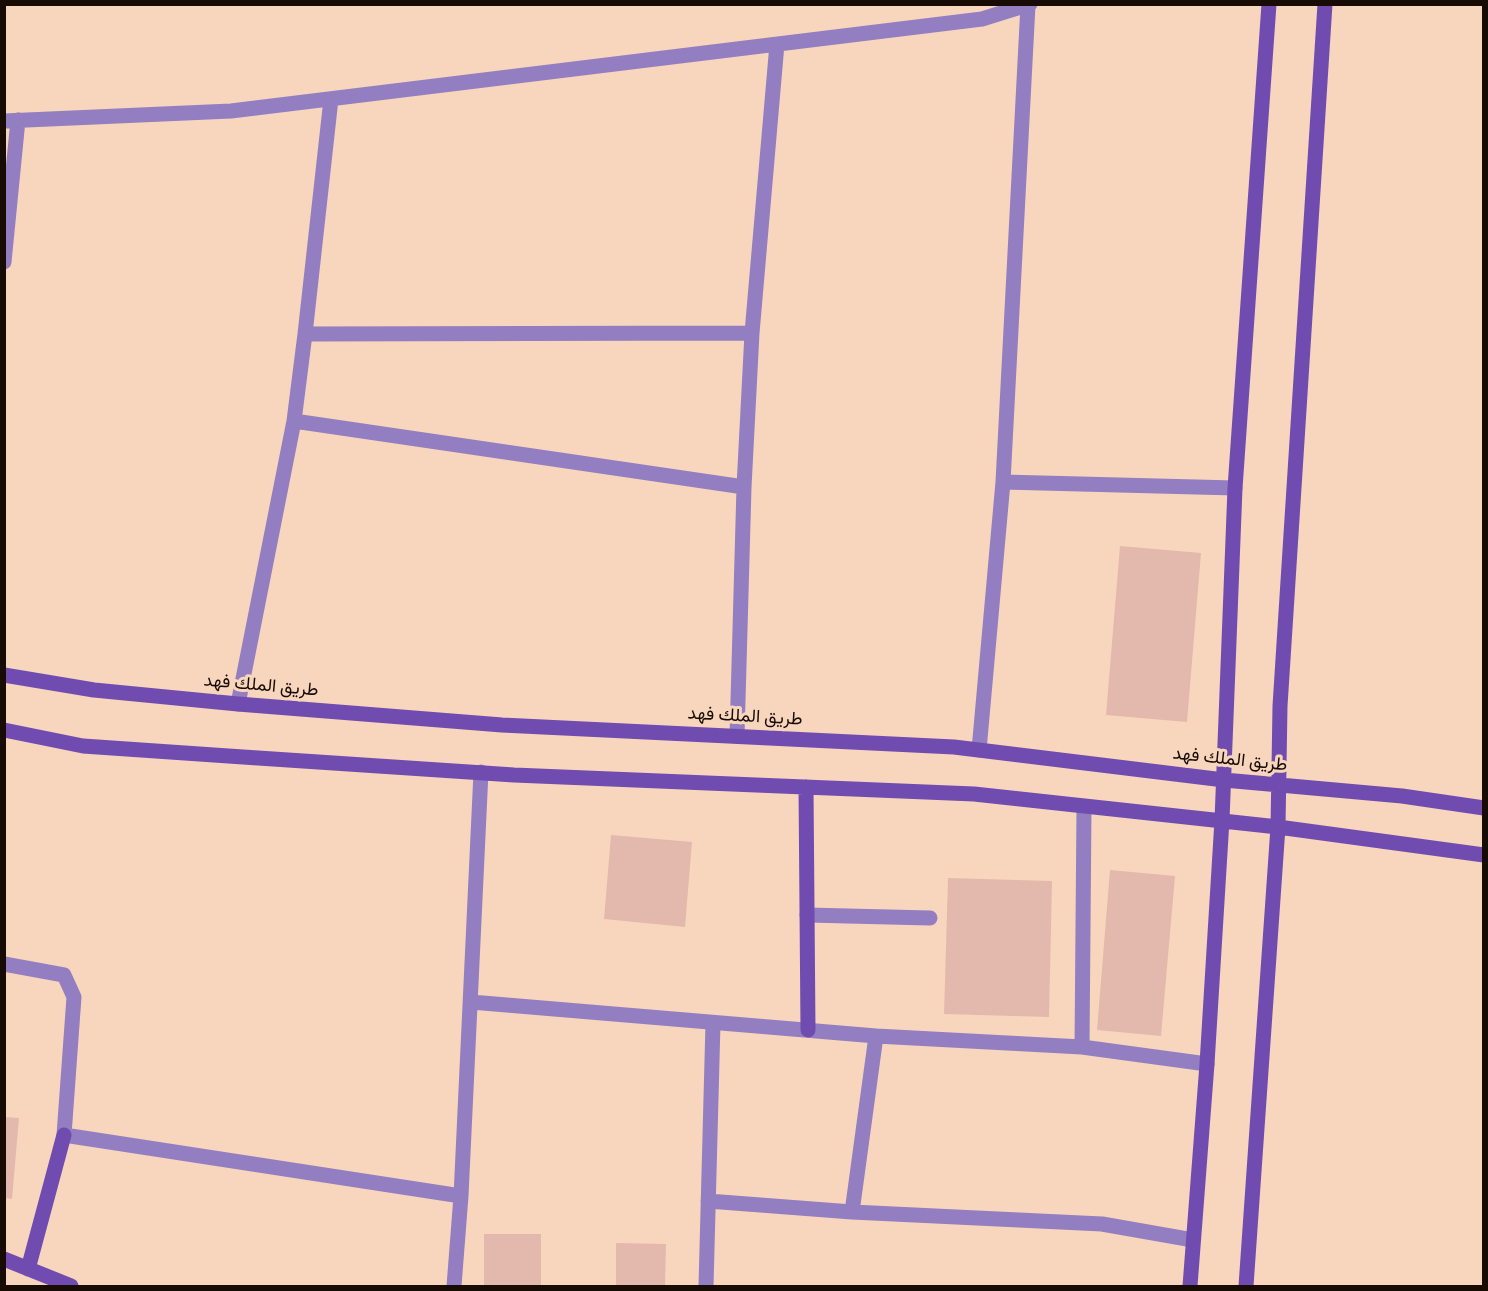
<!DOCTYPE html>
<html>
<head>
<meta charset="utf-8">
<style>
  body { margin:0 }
  #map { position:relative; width:1488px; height:1291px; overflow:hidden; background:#f8d6bd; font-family:"Roboto Condensed",sans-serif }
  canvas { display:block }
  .frame { position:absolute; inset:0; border:6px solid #170b04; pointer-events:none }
</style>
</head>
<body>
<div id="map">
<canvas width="1488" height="1291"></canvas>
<div class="frame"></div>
</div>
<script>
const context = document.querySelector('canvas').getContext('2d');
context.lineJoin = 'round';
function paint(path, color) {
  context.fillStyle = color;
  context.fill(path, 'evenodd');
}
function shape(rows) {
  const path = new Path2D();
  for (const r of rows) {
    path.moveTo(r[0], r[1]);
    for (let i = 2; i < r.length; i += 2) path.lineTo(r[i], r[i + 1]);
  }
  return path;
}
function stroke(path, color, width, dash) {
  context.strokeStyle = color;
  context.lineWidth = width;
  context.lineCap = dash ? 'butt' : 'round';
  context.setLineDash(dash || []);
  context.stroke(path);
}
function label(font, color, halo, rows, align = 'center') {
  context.font = font + ' "Roboto Condensed",Vazirmatn,sans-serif';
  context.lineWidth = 6;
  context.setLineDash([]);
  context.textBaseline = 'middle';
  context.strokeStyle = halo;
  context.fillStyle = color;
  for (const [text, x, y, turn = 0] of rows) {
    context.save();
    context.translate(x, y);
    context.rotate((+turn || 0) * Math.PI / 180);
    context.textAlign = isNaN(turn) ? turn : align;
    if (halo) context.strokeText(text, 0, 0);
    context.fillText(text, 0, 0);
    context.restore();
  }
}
const building = shape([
  [1120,546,1201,553,1187,722,1106,715],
  [611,835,692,842,685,927,604,919],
  [1110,870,1175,876,1161,1036,1097,1030],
  [948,878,1052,881,1049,1017,944,1014],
  [5,1117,19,1118,12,1199,5,1198],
  [484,1234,541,1234,541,1286,484,1286],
  [616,1243,666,1244,665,1286,616,1286]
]);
const street = shape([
  [4,121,231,111,982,19,1030,4],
  [4,262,18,120],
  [305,334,752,333],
  [294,421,744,487],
  [1003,482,1235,488],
  [238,704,294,421,305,334,331,99],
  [737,736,744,487,752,333,777,44],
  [979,750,1003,482,1028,5],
  [807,915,930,918],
  [4,964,64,975,74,997,64,1135,461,1196],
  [471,1002,876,1036,1082,1047,1207,1064],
  [1082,1047,1084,807],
  [708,1201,852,1212,1102,1224,1193,1240],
  [852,1212,876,1036],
  [454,1286,461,1196,481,772],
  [706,1286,713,1023]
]);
const secondary = shape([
  [4,675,94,690,238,704,502,725,954,747,1224,780,1402,796,1484,808],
  [4,730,83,746,243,757,514,775,974,794,1278,827,1484,855],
  [806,787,808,1030],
  [4,1259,71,1286],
  [28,1269,64,1135],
  [1190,1286,1207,1064,1222,820,1235,488,1269,4],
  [1246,1286,1278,827,1280,706,1325,4]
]);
const streetNames = [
  ["طريق الملك فهد",261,686,5],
  ["طريق الملك فهد",745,717,3],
  ["طريق الملك فهد",1230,760,6]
];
paint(building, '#e3b9ad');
stroke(street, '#937ec1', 15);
stroke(secondary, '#714cb0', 15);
label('18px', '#170b04', '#f8d6bd', streetNames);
</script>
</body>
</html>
